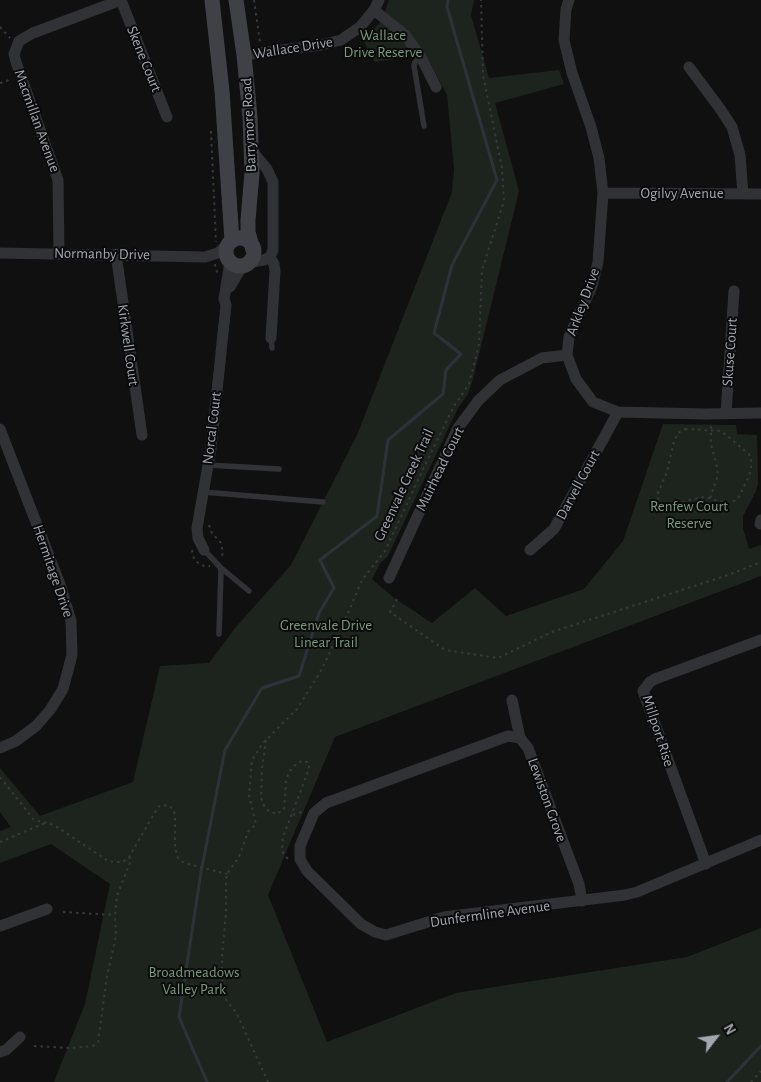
<!DOCTYPE html>
<html>
<head>
<meta charset="utf-8">
<style>
  body { margin:0 }
  #map { position:relative; width:761px; height:1082px; overflow:hidden; background:#101011; font-family:"Alegreya Sans",sans-serif }
  canvas { display:block }
  .north { position:absolute; left:691px; top:1012px; width:50px; height:50px; -webkit-text-stroke:4px #0b0b0c; paint-order:stroke; rotate:60deg; font-size:14px; font-weight:700; line-height:20px; text-align:center; color:#a2a7b1 }
  .north::after { content:''; display:block; margin:auto; width:18px; height:22px; background:#a2a7b1; clip-path:polygon(50% 0,100% 100%,50% 72%,0 100%) }
</style>
</head>
<body>
<div id="map">
<canvas width="761" height="1082"></canvas>
<div class="north">N</div>
</div>
<script>
const context = document.querySelector('canvas').getContext('2d');
context.lineJoin = 'round';
function paint(path, color) {
  context.fillStyle = color;
  context.fill(path, 'evenodd');
}
function shape(rows) {
  const path = new Path2D();
  for (const r of rows) {
    if (r.length === 3) {
      path.moveTo(r[0] + r[2], r[1]);
      path.arc(r[0], r[1], r[2], 0, 2 * Math.PI);
      continue;
    }
    path.moveTo(r[0], r[1]);
    for (let i = 2; i < r.length; i += 2) path.lineTo(r[i], r[i + 1]);
  }
  return path;
}
function stroke(path, color, width, dash) {
  context.strokeStyle = color;
  context.lineWidth = width;
  context.lineCap = dash ? 'butt' : 'round';
  context.setLineDash(dash || []);
  context.stroke(path);
}
function label(font, color, halo, rows, align = 'center') {
  context.font = font + ' "Alegreya Sans",sans-serif';
  context.lineWidth = 4;
  context.setLineDash([]);
  context.textBaseline = 'middle';
  context.strokeStyle = halo;
  context.fillStyle = color;
  for (const [text, x, y, turn = 0] of rows) {
    context.save();
    context.translate(x, y);
    context.rotate((+turn || 0) * Math.PI / 180);
    context.textAlign = isNaN(turn) ? turn : align;
    if (halo) context.strokeText(text, 0, 0);
    context.fillText(text, 0, 0);
    context.restore();
  }
}
const green = shape([
  [389,0,474,0,471,15,489,78,559,70,564,84,495,103,519,191,473,379,468,394,458,408,388,556,380,563,372,579,393,597,432,623,475,588,506,616,584,589,623,541,663,424,736,425,737,434,757,435,758,484,756,491,743,516,743,528,749,549,761,545,761,576,335,737,268,895,327,1042,456,993,687,957,761,928,761,1082,54,1082,85,1004,110,884,51,844,0,863,0,831,11,827,0,812,0,768,40,816,133,782,160,666,209,663,236,627,291,565,357,435,452,192,454,169,447,95,425,53,385,12],
  [380,22,400,37,410,49,413,56,374,62,364,41]
]);
const stream = shape([
  [207,1082,179,1017,201,872,225,750,262,688,299,676,319,613,334,588,320,560,377,516,388,440,443,394,446,370,461,354,434,333,452,265,497,180,447,7,448,0],
  [727,1082,761,1046]
]);
const path = shape([
  [254,0,260,42],
  [0,27,10,38],
  [0,83,12,79],
  [211,131,216,242],
  [215,264,216,270,218,273],
  [685,429,721,431,749,454,752,463,749,476,739,497,734,501,727,503,704,497,688,500,669,508,664,508,660,505,657,495,667,472,674,441,678,433,685,429],
  [710,498,718,475,716,462,711,445,711,424],
  [209,525,212,533,221,543,223,553,221,558],
  [192,550,194,559,197,562,204,566,210,566],
  [397,599,390,612,445,650,498,658,552,632,728,575,761,562],
  [266,740,262,769,261,798,265,808,269,811,277,814,284,809,286,781,289,772,296,764,302,761,308,762,309,765,309,769,283,837,282,851,287,858,291,858],
  [0,777,34,820,54,825,108,861,114,862,123,862,129,857,158,807,162,805,170,806,174,811,175,816,175,848,178,858,184,863,227,874],
  [293,815,304,811],
  [0,842,45,823],
  [63,912,115,915],
  [34,1046,70,1048,93,1046,98,1042,107,976,116,936,115,915,117,896,129,865,131,860,130,857],
  [268,1082,237,1014,226,1000,222,982,222,957,226,912,226,881,227,874,239,857,248,832,256,824,249,795,252,760,263,743,297,709,322,669,345,620,362,580,385,551,425,465,454,406,469,384,479,344,482,270,504,201,502,168,483,75,481,0],
  [751,1082,761,1071]
]);
const lane = shape([
  [421,57,415,62,414,66,424,126],
  [271,338,272,348],
  [208,465,279,469],
  [203,492,323,502],
  [204,550,220,567,221,571,219,634],
  [220,567,249,591]
]);
const street = shape([
  [569,0,566,9,564,40,572,73,591,127,599,158,603,193,598,262,592,286,569,337,567,355,576,379,593,402,618,412,705,414,761,413],
  [374,10,405,35,421,57,436,87],
  [244,55,321,45,341,40,360,27,374,10,379,0],
  [689,67,721,110,732,127,740,155,743,194],
  [603,193,761,194],
  [0,253,205,257,218,253,230,242],
  [59,253,58,180,16,62,14,54,19,41,33,33,121,0,167,117],
  [116,254,142,435],
  [270,257,274,264,275,271,271,338],
  [247,263,264,260,270,257,273,250,273,182,267,169,252,151],
  [230,287,243,265],
  [726,414,734,291],
  [0,429,61,587,71,621,72,655,63,689,50,710,36,726,16,741,0,748],
  [760,524,761,520],
  [204,550,198,538,197,528,211,448,226,305,224,299,230,262],
  [530,550,554,529,618,412],
  [389,578,458,428,478,401,500,380,542,358,567,355],
  [512,700,520,738,528,748,579,884,582,901],
  [520,738,508,736,326,803,314,813,300,846,300,859,307,871,361,924,375,932,386,935,444,917,625,895,637,892,761,840],
  [706,864,643,691,650,682,655,679,761,640],
  [0,926,47,909],
  [0,1052,6,1050,20,1037]
]);
const secondary = shape([
  [212,0,222,91,232,241],
  [236,0,244,55,250,117,252,173,248,220,248,232,253,250],
  [240,252,14]
]);
const parkNames = [
  ["Wallace",383,35],
  ["Drive Reserve",383,52],
  ["Renfew Court",689,506],
  ["Reserve",689,523],
  ["Greenvale Drive",326,625],
  ["Linear Trail",326,642],
  ["Broadmeadows",194,972],
  ["Valley Park",194,989]
];
const streetNames = [
  ["Wallace Drive",293,48,-9],
  ["Skene Court",144,59,68],
  ["Macmillan Avenue",37,121,70],
  ["Barrymore Road",249,125,-93],
  ["Ogilvy Avenue",682,193],
  ["Normanby Drive",102,254,1],
  ["Arkley Drive",583,302,-70],
  ["Kirkwell Court",128,345,82],
  ["Skuse Court",730,352,-86],
  ["Norcal Court",212,428,-83],
  ["Muirhead Court",440,469,-64],
  ["Greenvale Creek Trail",404,485,-65],
  ["Darvell Court",578,485,-62],
  ["Hermitage Drive",53,571,71],
  ["Millport Rise",658,731,72],
  ["Lewiston Grove",547,800,70],
  ["Dunfermline Avenue",490,914,-8]
];
paint(green, '#1d241e');
stroke(stream, '#2b3239', 3);
stroke(path, '#37393d', 2, [2.5, 4]);
stroke(lane, '#313236', 5.5);
stroke(street, '#313236', 11);
stroke(secondary, '#404146', 15);
label('15px', '#7a9b7c', '#0b0b0c', parkNames);
label('15px', '#a2a7b1', '#0b0b0c', streetNames);
</script>
</body>
</html>
